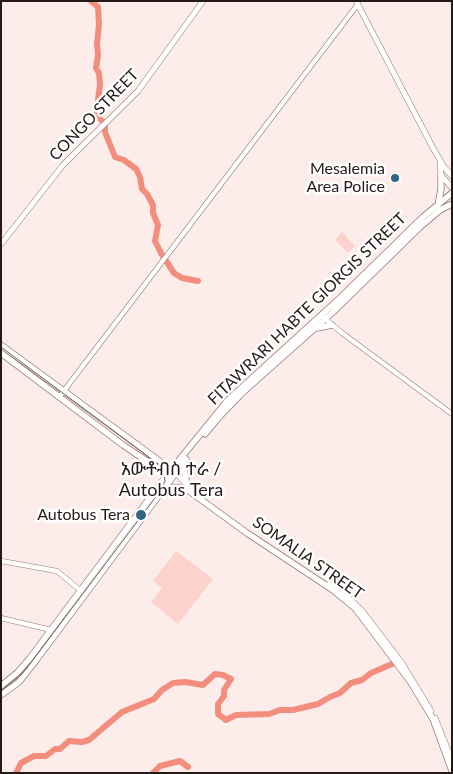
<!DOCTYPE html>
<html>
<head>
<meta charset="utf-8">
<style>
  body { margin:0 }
  #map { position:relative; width:453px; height:774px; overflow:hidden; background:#fcedeb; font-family:Lato,sans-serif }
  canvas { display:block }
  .frame { position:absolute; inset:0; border:2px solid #261a18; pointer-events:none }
</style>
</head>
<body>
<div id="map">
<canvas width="453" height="774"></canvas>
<div class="frame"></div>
</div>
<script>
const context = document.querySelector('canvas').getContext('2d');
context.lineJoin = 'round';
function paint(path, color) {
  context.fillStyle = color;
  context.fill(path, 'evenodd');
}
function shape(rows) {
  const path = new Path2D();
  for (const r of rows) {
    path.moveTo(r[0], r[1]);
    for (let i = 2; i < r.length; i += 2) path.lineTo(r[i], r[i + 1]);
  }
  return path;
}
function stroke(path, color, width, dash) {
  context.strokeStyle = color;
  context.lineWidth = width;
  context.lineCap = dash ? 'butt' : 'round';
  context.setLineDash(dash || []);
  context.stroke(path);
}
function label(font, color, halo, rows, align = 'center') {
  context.font = font + ' Lato,"Noto Sans Ethiopic",sans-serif';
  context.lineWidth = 5;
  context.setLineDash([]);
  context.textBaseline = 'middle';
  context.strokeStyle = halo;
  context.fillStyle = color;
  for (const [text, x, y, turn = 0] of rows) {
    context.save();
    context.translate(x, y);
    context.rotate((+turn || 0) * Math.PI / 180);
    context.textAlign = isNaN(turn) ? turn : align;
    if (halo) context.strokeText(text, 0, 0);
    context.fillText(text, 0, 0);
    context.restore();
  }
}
const green = shape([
  [342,232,355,246,348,253,335,240],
  [176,551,213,579,178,624,151,602,162,588,153,581]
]);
const river = shape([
  [91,1,98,7,99,24,97,44,98,55,96,68,99,73,100,84,96,116,105,123,105,132,115,157,124,160,136,169,140,177,142,189,147,194,153,205,153,213,158,225,155,241,161,253,174,273,182,278,198,281],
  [16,773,21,763,34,756,46,756,55,749,60,749,69,741,82,742,89,740,122,712,154,699,162,690,173,683,185,682,203,685,215,674,223,675,231,679,224,690,224,696,218,704,218,714,226,720,236,715,269,714,280,710,293,710,318,704,330,697,340,693,351,683,362,680,371,673,392,664],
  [153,773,160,766,180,761,188,767]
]);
const tertiary = shape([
  [323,317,342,333,452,414],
  [60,396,358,4],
  [1,561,57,571,81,591],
  [1,618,51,630]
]);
const secondary = shape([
  [356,1,433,148,444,167,452,176],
  [440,162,441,175,452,188],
  [1,244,63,165,138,91,203,1],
  [175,472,187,485,199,495],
  [329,584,350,599,363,612,402,663,431,711],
  [435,718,452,760]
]);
const primary = shape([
  [438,205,441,189,441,175],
  [317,328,332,325],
  [1,345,173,471],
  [1,353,123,445,169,476],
  [205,434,219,417,241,394,332,313,420,227,440,210,452,204],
  [184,461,185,475,188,486],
  [165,487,185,488,247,533,333,590,355,608,410,681,433,719,452,771],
  [1,686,18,672,30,658,167,475,228,400,340,298,423,217,452,193],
  [1,695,19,682,37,659,186,459]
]);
const tram = shape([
  [1,347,161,466,164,473,165,481,161,490,27,668,21,675,1,691]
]);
const markers = [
  [395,178,5,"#326783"],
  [141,515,6,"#326783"]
];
const streetNames = [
  ["CONGO STREET",94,115,-46],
  ["FITAWRARI HABTE GIORGIS STREET",307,309,-44],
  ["SOMALIA STREET",308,558,35]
];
const poiNames = [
  ["Mesalemia",385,169],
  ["Area Police",385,187],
  ["Autobus Tera",130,515]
];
const neighbourhoodNames = [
  ["አውቶብስ ተራ /",171,469],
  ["Autobus Tera",171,490]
];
paint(green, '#fbd3cc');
stroke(river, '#f38e7e', 6);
stroke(tertiary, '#967671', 5.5);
stroke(secondary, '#967671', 6);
stroke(primary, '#967671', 7);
stroke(tertiary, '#fff', 4.5);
stroke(secondary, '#fff', 5);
stroke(primary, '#fff', 5.5);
stroke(tram, '#6b5e5c', 1);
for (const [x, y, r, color] of markers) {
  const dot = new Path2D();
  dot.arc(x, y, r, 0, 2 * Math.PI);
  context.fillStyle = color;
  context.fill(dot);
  stroke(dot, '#fefefe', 2);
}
label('16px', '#261a18', '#fefefe', streetNames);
label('16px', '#261a18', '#fefefe', poiNames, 'right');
label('18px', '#261a18', '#fefefe', neighbourhoodNames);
</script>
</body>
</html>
